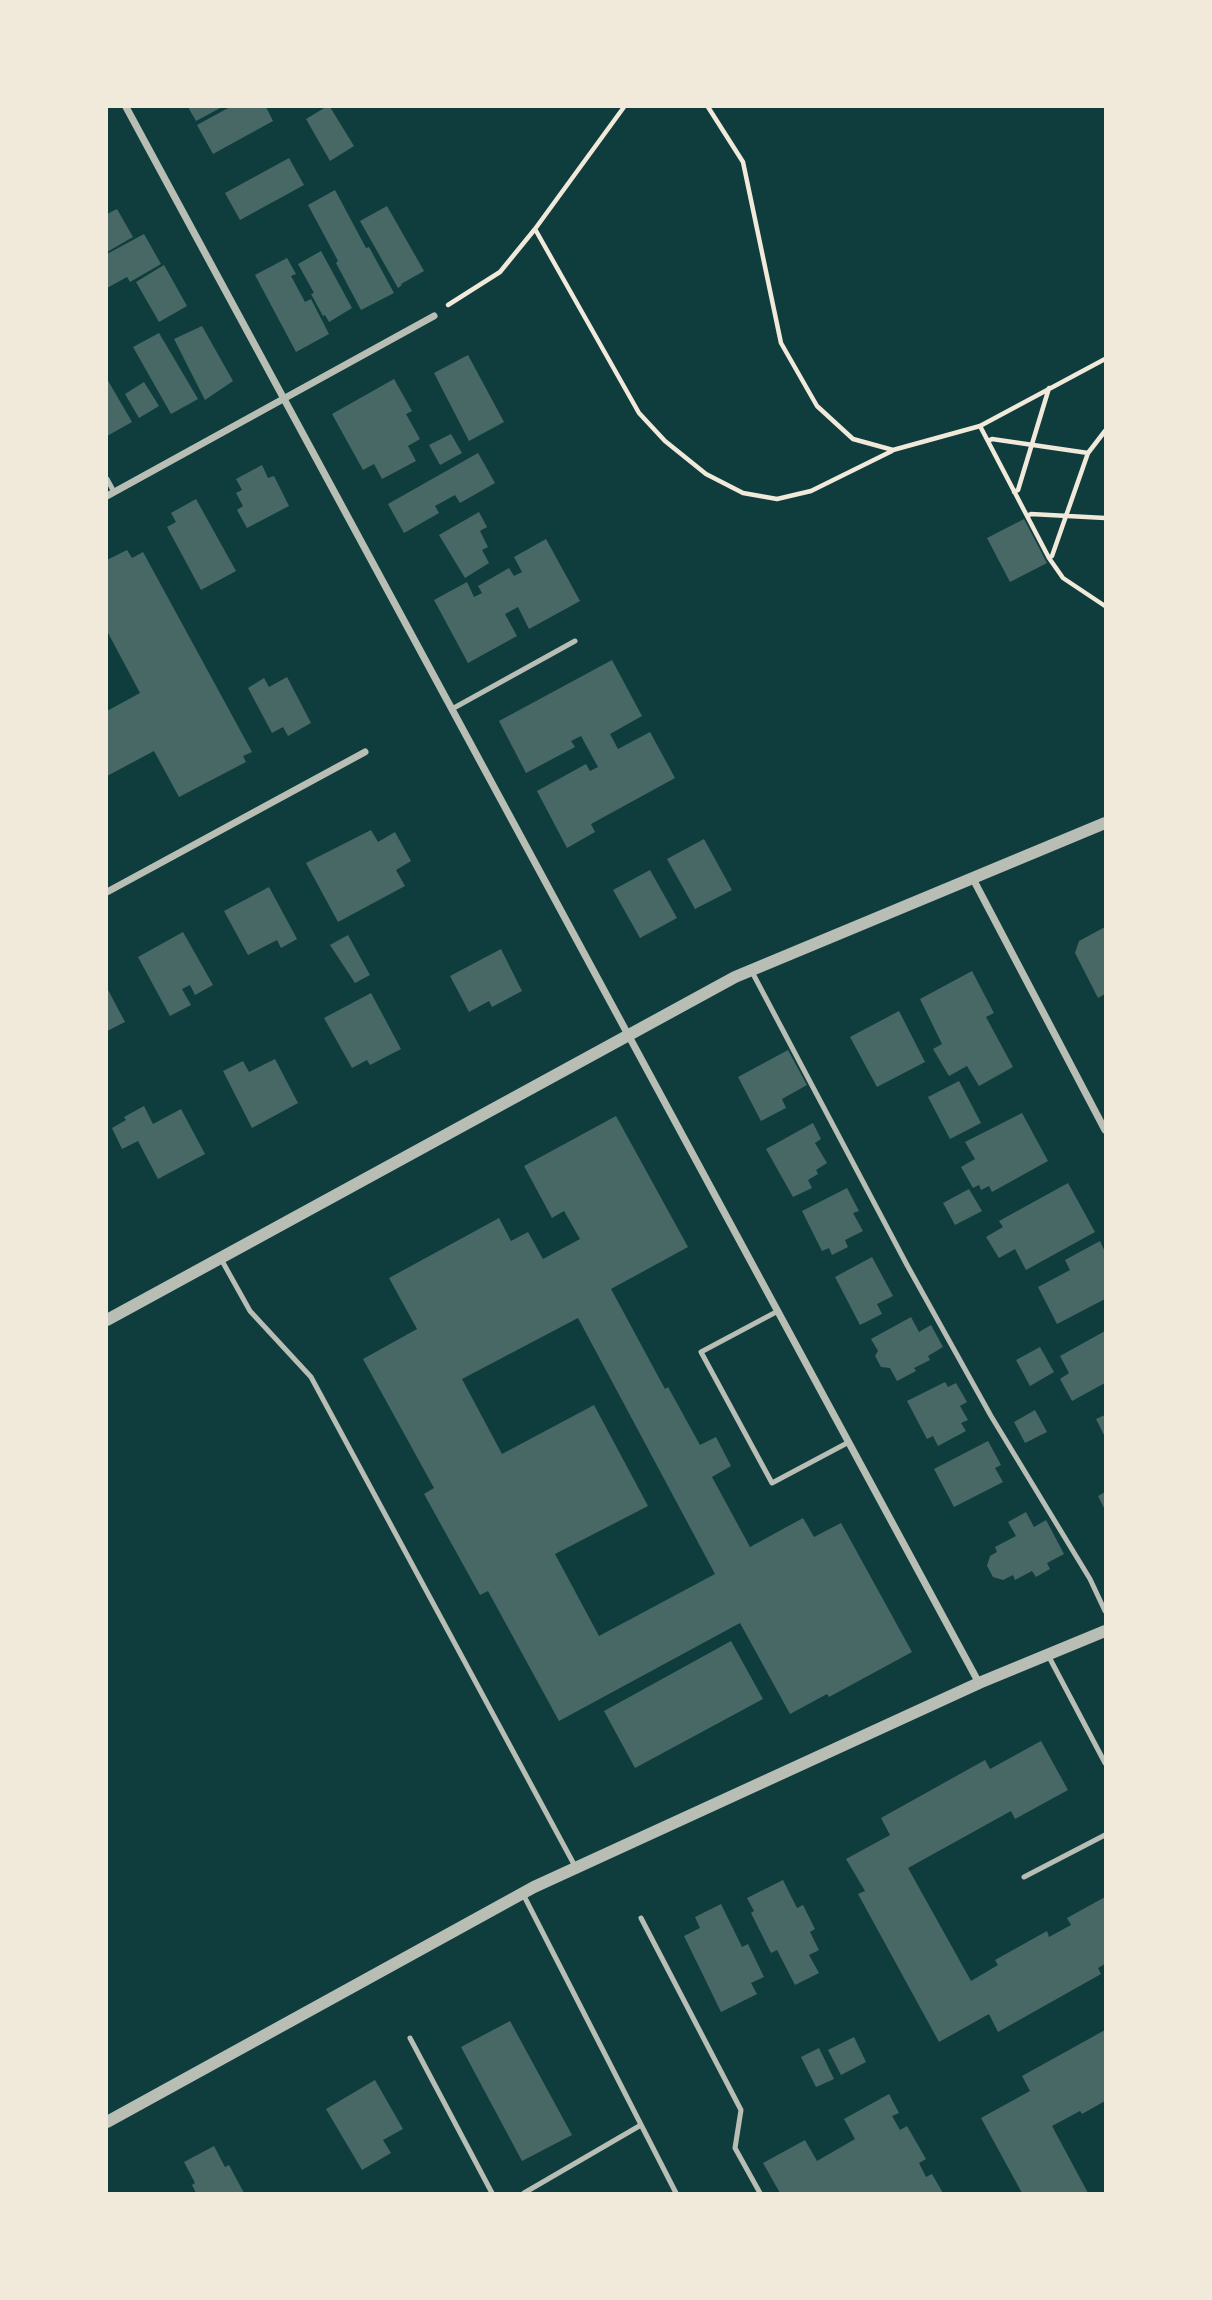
<!DOCTYPE html>
<html>
<head>
<meta charset="utf-8">
<style>
  body { margin:0 }
  #map { position:relative; width:1212px; height:2300px; overflow:hidden; background:#0f3d3e; font-family:Arial,sans-serif }
  canvas { display:block }
  .frame { position:absolute; inset:0; border:108px solid #f1e9da; pointer-events:none }
</style>
</head>
<body>
<div id="map">
<canvas width="1212" height="2300"></canvas>
<div class="frame"></div>
</div>
<script>
const context = document.querySelector('canvas').getContext('2d');
context.lineJoin = 'round';
function paint(path, color) {
  context.fillStyle = color;
  context.fill(path, 'evenodd');
}
function shape(rows) {
  const path = new Path2D();
  for (const r of rows) {
    path.moveTo(r[0], r[1]);
    for (let i = 2; i < r.length; i += 2) path.lineTo(r[i], r[i + 1]);
  }
  return path;
}
function stroke(path, color, width, dash) {
  context.strokeStyle = color;
  context.lineWidth = width;
  context.lineCap = dash ? 'butt' : 'round';
  context.setLineDash(dash || []);
  context.stroke(path);
}
const building = shape([
  [188,107,222,107,196,121],
  [230,107,266,107,273,121,213,154,197,125],
  [326,107,330,107,354,146,330,161,306,119],
  [289,158,304,185,240,220,225,193],
  [335,190,366,248,369,247,394,293,361,310,336,263,338,261,308,205],
  [387,206,424,271,401,284,402,285,398,288,360,221],
  [117,209,133,237,107,252,107,214],
  [144,234,161,264,130,282,127,277,107,288,107,254],
  [321,251,352,308,329,322,325,315,323,316,311,294,314,293,298,264],
  [287,258,296,274,291,276,305,302,311,299,329,334,296,352,255,275],
  [164,265,187,306,159,322,136,282],
  [202,326,233,381,205,400,174,339],
  [159,333,198,399,171,414,133,347],
  [468,355,504,422,469,441,434,373],
  [107,379,132,422,107,436],
  [394,379,412,411,406,414,420,439,408,446,416,461,382,479,374,464,363,470,332,414],
  [144,382,159,406,139,418,125,394],
  [451,434,462,453,440,465,429,445],
  [478,453,495,483,460,503,455,495,435,506,439,513,404,533,388,504],
  [262,465,268,478,274,476,289,506,247,528,237,510,243,506,236,493,242,490,236,479],
  [196,499,236,571,201,590,167,527,176,522,171,513],
  [479,512,487,527,480,531,488,547,482,550,489,563,465,578,439,535],
  [1024,519,1047,563,1010,582,987,538],
  [546,539,580,601,529,629,518,607,505,614,517,636,468,663,434,600,467,582,474,597,482,593,478,586,509,568,514,576,522,572,514,557],
  [127,550,132,558,143,552,252,752,243,756,246,762,179,797,154,751,107,776,107,711,140,693,107,631,107,560],
  [612,660,642,716,610,734,618,749,650,732,675,778,591,824,595,832,567,848,537,791,586,764,590,771,598,767,581,736,571,741,575,747,526,773,499,721],
  [287,677,311,723,288,736,283,727,272,733,248,688,264,678,269,687],
  [371,830,378,842,395,832,411,861,396,870,405,886,338,922,306,863],
  [704,839,732,890,695,909,667,859],
  [650,870,677,918,640,938,613,890],
  [269,887,297,939,281,948,277,940,248,955,224,911],
  [1105,927,1105,994,1098,998,1075,953,1079,941],
  [183,932,213,985,195,995,190,985,182,989,191,1005,170,1016,138,957],
  [348,935,370,975,355,983,330,945],
  [501,949,522,991,492,1007,489,1001,469,1012,450,976],
  [972,971,994,1013,986,1017,1013,1067,979,1086,967,1066,949,1076,933,1049,942,1044,920,999],
  [107,988,125,1022,107,1031],
  [371,993,401,1049,370,1065,367,1060,352,1068,324,1018],
  [899,1011,925,1062,877,1087,850,1037],
  [788,1050,807,1085,782,1099,786,1108,761,1121,738,1077],
  [275,1059,298,1103,252,1128,223,1071,243,1061,249,1072],
  [959,1081,981,1123,950,1139,928,1097],
  [144,1106,153,1124,181,1109,205,1154,158,1179,138,1141,122,1149,112,1128,126,1120,124,1117],
  [1022,1113,1048,1161,992,1192,989,1186,981,1190,979,1185,973,1188,961,1167,975,1159,965,1142],
  [616,1116,688,1247,611,1289,665,1389,668,1387,700,1445,716,1437,731,1466,712,1477,750,1547,803,1518,814,1537,841,1523,912,1652,829,1697,827,1694,790,1714,740,1623,559,1721,488,1591,480,1595,424,1494,434,1488,363,1359,417,1329,389,1278,499,1218,511,1241,528,1232,543,1259,580,1239,564,1211,552,1218,524,1166],
  [578,1318,715,1574,599,1636,555,1554,648,1506,594,1405,502,1454,462,1379],
  [813,1123,821,1139,815,1143,827,1163,816,1170,818,1174,808,1180,812,1188,793,1197,766,1149],
  [1068,1183,1095,1232,1026,1270,1015,1249,999,1258,986,1237,1003,1227,999,1221],
  [847,1188,859,1211,853,1213,863,1231,845,1240,848,1247,832,1255,829,1248,822,1251,802,1211],
  [969,1189,982,1211,955,1225,943,1203],
  [1100,1241,1105,1252,1105,1299,1057,1324,1038,1287,1070,1270,1065,1260],
  [872,1257,893,1296,877,1304,882,1314,860,1325,835,1277],
  [911,1317,919,1332,931,1325,943,1347,928,1356,930,1360,914,1368,916,1371,897,1381,890,1368,881,1367,875,1356,878,1351,871,1339],
  [1105,1331,1105,1383,1072,1401,1060,1379,1069,1373,1060,1356],
  [1040,1347,1054,1372,1030,1386,1016,1360],
  [945,1382,948,1387,956,1383,967,1402,960,1406,968,1420,961,1423,966,1431,938,1446,933,1436,927,1439,907,1401],
  [1035,1410,1047,1432,1025,1443,1014,1422],
  [1105,1415,1105,1437,1096,1419],
  [988,1441,1001,1465,995,1468,1003,1482,954,1507,934,1469],
  [1105,1492,1105,1510,1098,1496],
  [1026,1512,1034,1527,1046,1520,1064,1554,1047,1563,1050,1569,1036,1577,1032,1571,1015,1580,1013,1575,1003,1580,993,1577,987,1566,990,1556,997,1552,995,1547,1016,1536,1008,1522],
  [731,1641,763,1699,635,1768,604,1711],
  [1041,1741,1068,1790,1015,1819,1011,1811,908,1868,971,1981,998,1965,995,1960,1047,1931,1049,1937,1071,1925,1067,1918,1105,1897,1105,1964,1098,1968,1101,1974,998,2032,989,2014,939,2042,858,1894,865,1891,846,1859,890,1835,881,1818,985,1760,990,1769],
  [783,1880,797,1908,803,1905,815,1929,810,1932,819,1950,809,1955,819,1973,795,1985,777,1950,771,1953,751,1913,754,1911,747,1898],
  [721,1904,742,1947,748,1944,764,1977,751,1983,757,1994,721,2012,684,1936,700,1928,695,1917],
  [510,2021,572,2135,522,2161,461,2047],
  [1105,2030,1105,2101,1082,2114,1080,2111,1052,2126,1088,2193,1022,2193,981,2118,1030,2091,1022,2076],
  [854,2037,866,2062,841,2075,828,2050],
  [819,2048,834,2079,816,2087,801,2057],
  [375,2080,403,2129,383,2140,391,2153,362,2170,326,2109],
  [889,2094,899,2113,892,2116,900,2130,907,2126,926,2159,919,2163,926,2177,932,2174,943,2193,780,2193,763,2163,805,2140,817,2161,855,2139,844,2119],
  [214,2146,225,2167,229,2165,244,2193,196,2193,192,2185,195,2183,184,2162]
]);
const path = shape([
  [708,107,743,162,781,343,817,406,853,439,893,450,980,426,1105,359],
  [535,229,639,413,665,441,706,474,743,493,777,499,811,491,892,451],
  [448,305,500,272,535,229,624,107],
  [980,426,1049,558,1063,578,1105,606],
  [988,441,992,439,1088,453,1052,556,1049,558],
  [1088,453,1105,431],
  [1014,492,1018,490,1049,388],
  [1027,516,1031,514,1105,518]
]);
const service = shape([
  [107,479,114,492],
  [452,709,575,641],
  [751,970,907,1265,991,1416,1090,1579,1105,1611],
  [221,1259,250,1311,311,1377,576,1868],
  [778,1311,701,1352,772,1483,849,1442],
  [1048,1655,1105,1763],
  [1024,1877,1105,1835],
  [523,1894,676,2193],
  [641,1918,741,2110,735,2148,760,2193],
  [410,2038,492,2193],
  [524,2193,641,2125]
]);
const minor = shape([
  [126,107,979,1683],
  [107,496,434,316],
  [972,877,1105,1130],
  [107,892,365,752]
]);
const tertiary = shape([
  [107,1320,735,977,1105,823],
  [107,2122,534,1887,979,1683,1105,1631]
]);
paint(building, '#486865');
stroke(path, '#f1e9da', 4.5);
stroke(service, '#b8beb3', 5);
stroke(minor, '#b8beb3', 7);
stroke(tertiary, '#b8beb3', 12);
</script>
</body>
</html>
